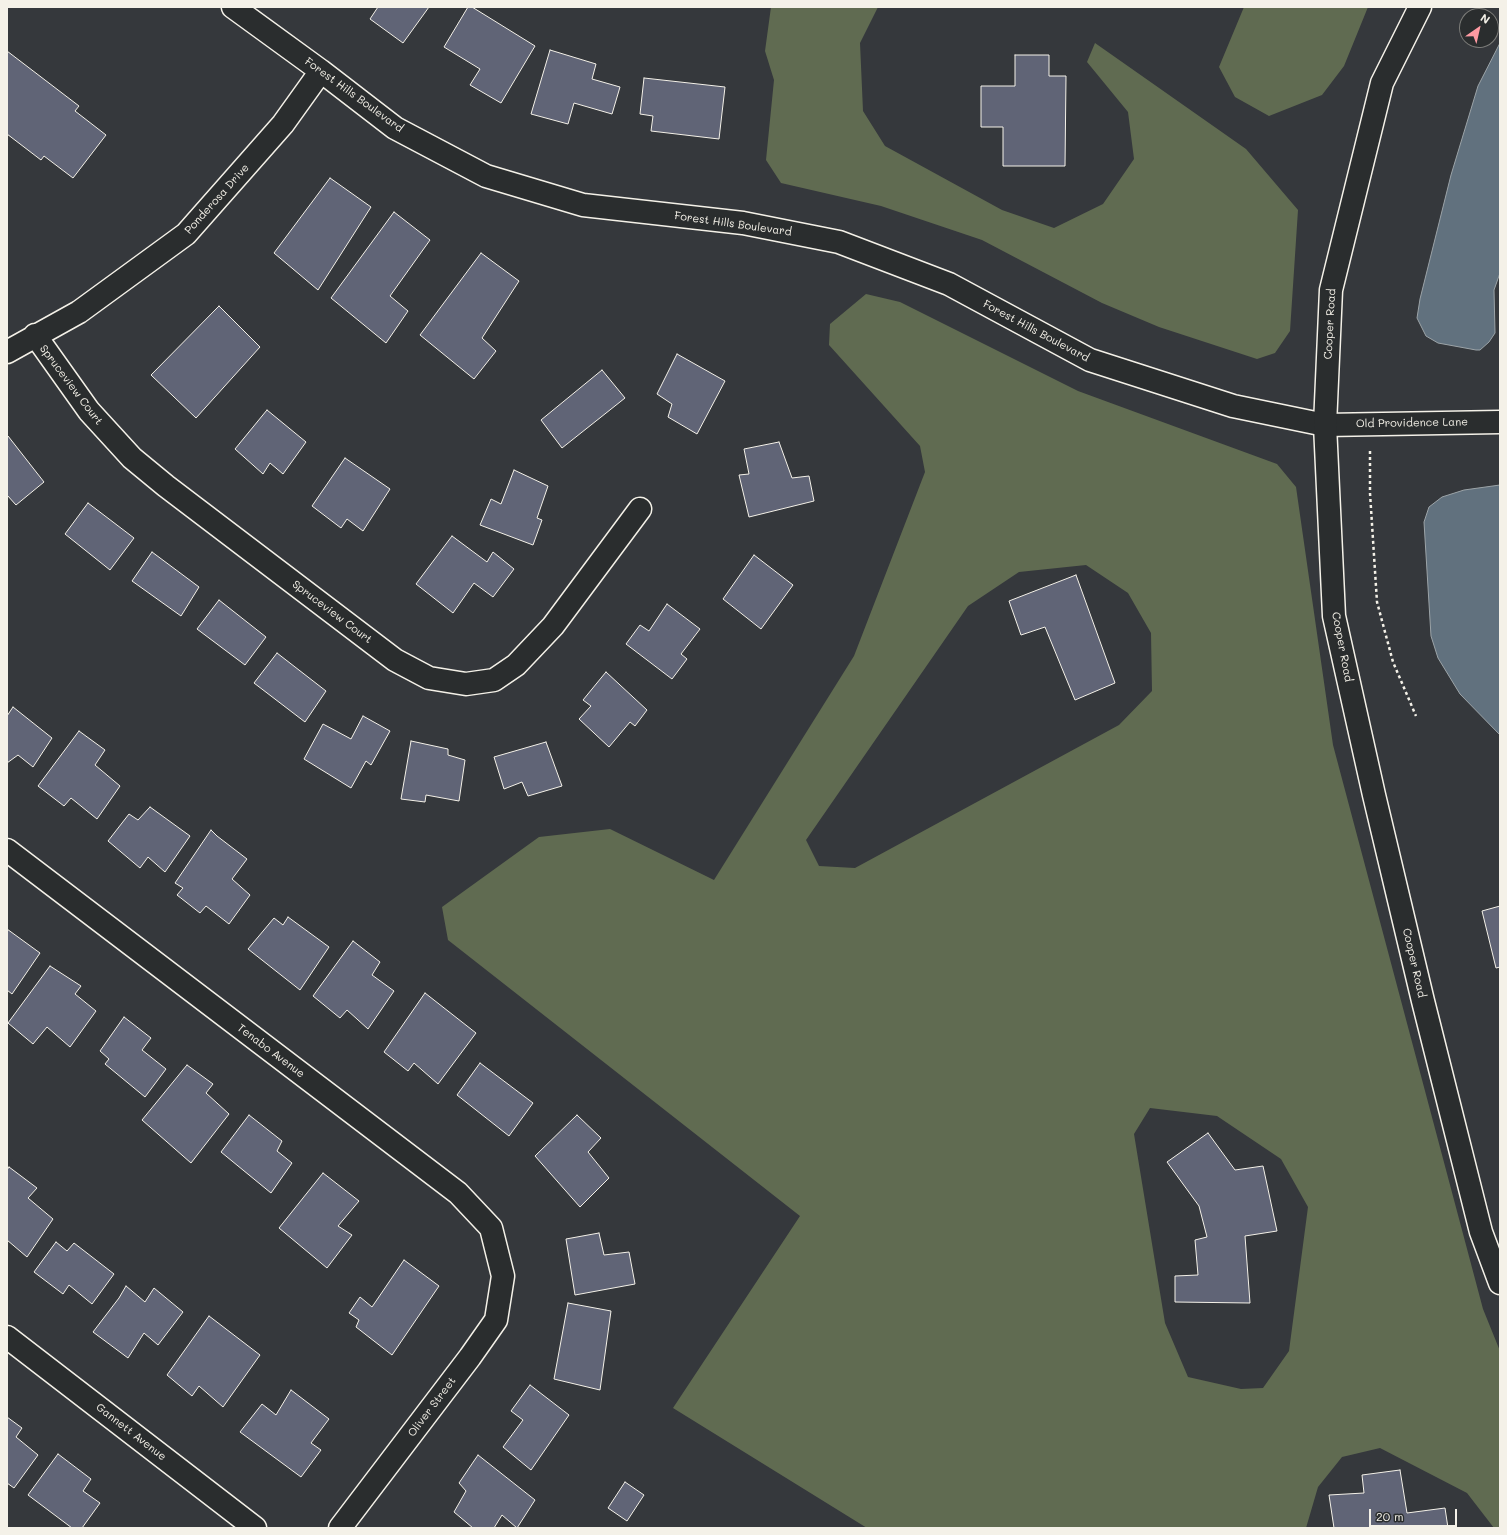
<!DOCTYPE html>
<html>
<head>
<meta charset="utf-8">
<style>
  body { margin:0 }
  #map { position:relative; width:1507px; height:1535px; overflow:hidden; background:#35383c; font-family:Mali,sans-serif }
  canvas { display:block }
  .frame { position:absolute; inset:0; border:8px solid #f4f1e8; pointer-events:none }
  .north { position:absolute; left:1459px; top:8px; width:40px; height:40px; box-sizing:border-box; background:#2a2d2e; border:1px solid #7b7b78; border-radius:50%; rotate:34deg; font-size:11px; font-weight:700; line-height:16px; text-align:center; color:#f4f1e8 }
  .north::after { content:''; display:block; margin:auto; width:14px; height:18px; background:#ff9aa2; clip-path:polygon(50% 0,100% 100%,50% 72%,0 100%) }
  .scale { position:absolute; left:1369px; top:1509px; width:88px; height:18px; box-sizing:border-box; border:2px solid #f4f1e8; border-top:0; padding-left:5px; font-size:12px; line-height:14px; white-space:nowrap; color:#f4f1e8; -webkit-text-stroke:3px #2a2d2e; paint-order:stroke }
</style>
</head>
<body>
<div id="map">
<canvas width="1507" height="1535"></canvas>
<div class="frame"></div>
<div class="north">N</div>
<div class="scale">20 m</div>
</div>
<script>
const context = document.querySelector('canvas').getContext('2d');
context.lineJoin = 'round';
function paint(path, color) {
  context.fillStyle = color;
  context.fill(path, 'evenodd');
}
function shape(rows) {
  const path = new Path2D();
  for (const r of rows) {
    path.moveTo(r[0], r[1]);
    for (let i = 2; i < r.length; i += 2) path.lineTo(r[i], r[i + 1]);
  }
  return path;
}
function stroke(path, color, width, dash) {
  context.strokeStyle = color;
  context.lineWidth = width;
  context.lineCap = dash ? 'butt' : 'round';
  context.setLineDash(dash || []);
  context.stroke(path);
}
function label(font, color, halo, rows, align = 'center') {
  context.font = font + ' Mali,sans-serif';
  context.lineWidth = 4;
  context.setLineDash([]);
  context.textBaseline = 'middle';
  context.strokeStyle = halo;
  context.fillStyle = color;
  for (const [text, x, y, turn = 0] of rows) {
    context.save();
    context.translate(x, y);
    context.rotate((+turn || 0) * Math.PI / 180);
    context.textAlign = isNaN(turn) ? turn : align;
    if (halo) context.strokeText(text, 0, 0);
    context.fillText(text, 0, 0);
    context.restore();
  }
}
const green = shape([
  [771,7,878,7,860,43,863,111,885,146,1002,210,1054,228,1103,204,1134,159,1128,112,1087,62,1095,43,1246,149,1298,210,1290,331,1275,353,1257,359,1159,327,1102,303,982,240,881,206,781,183,766,160,774,80,765,51],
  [1244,7,1368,7,1344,66,1322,95,1269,116,1235,97,1219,67],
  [866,294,900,302,1078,391,1277,464,1296,487,1333,745,1483,1309,1500,1351,1500,1528,1494,1528,1467,1493,1380,1448,1342,1457,1318,1487,1306,1528,867,1528,673,1408,800,1216,448,940,442,907,539,837,610,829,714,880,854,656,925,472,920,446,829,345,830,324],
  [1086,565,1128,593,1151,633,1152,691,1119,725,855,868,819,866,806,840,968,606,1019,572],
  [1150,1108,1217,1116,1281,1159,1308,1207,1289,1351,1263,1388,1241,1389,1188,1377,1165,1323,1134,1134]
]);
const water = shape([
  [1500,43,1500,273,1494,290,1495,333,1489,342,1480,350,1476,350,1438,343,1426,336,1417,318,1420,299,1451,175,1478,86,1500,43],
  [1500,485,1500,735,1460,694,1438,658,1431,636,1424,522,1429,507,1442,497,1464,490,1500,485]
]);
const building = shape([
  [378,7,429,7,403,43,370,19,378,7],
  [468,7,472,7,535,46,501,103,470,85,480,69,444,47,468,7],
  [550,50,596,64,592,79,620,87,612,114,574,103,568,124,531,114,550,50],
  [7,51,79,106,75,111,106,135,73,178,44,156,41,160,7,134,7,51],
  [1015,55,1049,55,1049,76,1066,76,1065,166,1003,166,1003,127,981,127,981,86,1015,86,1015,55],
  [644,78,725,87,719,139,651,131,653,116,640,114,644,78],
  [330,178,371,207,318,290,274,253,330,178],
  [394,212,430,240,390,296,408,311,386,343,331,298,394,212],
  [481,253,519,281,482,338,496,351,474,379,420,335,481,253],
  [219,306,260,347,196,418,151,375,219,306],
  [677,354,725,381,697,434,668,417,672,404,657,394,677,354],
  [602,370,625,398,562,448,541,420,602,370],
  [267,410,306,442,283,474,270,463,263,474,235,449,267,410],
  [7,436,8,436,44,482,16,505,7,495,7,436],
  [779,442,792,478,809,476,814,501,749,517,739,475,749,474,744,449,779,442],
  [345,458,390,489,363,531,347,519,341,528,312,506,345,458],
  [514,470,548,486,537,518,542,520,533,545,480,525,491,499,501,504,514,470],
  [88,503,134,538,110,570,65,534,88,503],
  [452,536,487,562,493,552,514,569,493,597,474,583,453,613,416,584,452,536],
  [152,552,199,587,181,616,132,581,152,552],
  [754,555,793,585,761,629,723,599,754,555],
  [1076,575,1115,683,1075,700,1045,627,1021,635,1009,601,1076,575],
  [219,600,266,637,245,665,197,629,219,600],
  [667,604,700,629,681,654,687,659,672,679,626,644,640,625,649,631,667,604],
  [277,653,326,691,305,722,254,683,277,653],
  [606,672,647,710,635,726,630,722,609,747,579,719,591,706,583,700,606,672],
  [13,707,52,738,33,767,18,755,7,763,7,716,13,707],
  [363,716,390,731,371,765,366,761,351,788,304,759,323,724,351,739,363,716],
  [79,731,105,750,95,765,120,786,97,819,71,798,64,806,38,786,79,731],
  [411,741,448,749,448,755,465,760,459,801,426,795,425,802,401,799,411,741],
  [546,742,562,786,528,796,522,782,504,789,494,757,546,742],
  [150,807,190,836,165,872,148,857,140,868,108,841,129,814,138,820,150,807],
  [211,830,217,836,247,859,232,879,250,895,229,924,206,906,200,913,177,895,183,888,175,883,211,830],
  [1500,906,1500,967,1496,968,1482,911,1500,906],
  [288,917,329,947,300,990,248,949,274,918,283,925,288,917],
  [7,929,40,953,12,994,7,990,7,929],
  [353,941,380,962,372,975,394,991,368,1029,347,1010,340,1018,313,996,353,941],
  [50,966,81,986,75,994,96,1011,70,1047,47,1027,33,1044,8,1023,50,966],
  [425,993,476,1033,438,1084,414,1063,408,1071,384,1052,425,993],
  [124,1017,151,1038,142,1050,166,1069,145,1097,105,1064,109,1059,100,1051,124,1017],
  [480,1063,533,1103,509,1136,457,1095,480,1063],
  [187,1065,213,1084,206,1093,229,1114,191,1163,142,1120,187,1065],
  [249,1115,282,1141,277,1151,292,1163,271,1193,221,1152,249,1115],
  [577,1115,601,1138,588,1152,609,1178,580,1207,535,1156,577,1115],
  [1208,1133,1235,1170,1263,1166,1277,1231,1245,1236,1250,1303,1175,1302,1175,1276,1198,1275,1195,1240,1207,1237,1199,1206,1167,1162,1208,1133],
  [9,1167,37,1188,28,1198,53,1219,27,1257,7,1240,7,1170,9,1167],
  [323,1173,359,1201,338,1226,352,1235,327,1268,279,1228,323,1173],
  [599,1233,604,1255,629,1252,635,1284,575,1295,566,1239,599,1233],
  [56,1242,67,1251,74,1243,114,1274,92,1304,69,1285,63,1294,34,1272,56,1242],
  [404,1260,439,1286,392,1355,356,1327,359,1320,349,1313,360,1297,372,1307,404,1260],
  [126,1286,145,1302,154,1288,183,1312,158,1345,144,1333,128,1358,93,1332,119,1298,126,1286],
  [568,1303,611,1311,600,1390,554,1379,568,1303],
  [209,1316,260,1355,223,1407,199,1386,192,1396,167,1375,209,1316],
  [530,1385,569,1415,531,1470,503,1447,523,1420,511,1411,530,1385],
  [291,1390,329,1419,311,1443,321,1450,301,1477,240,1432,262,1404,276,1415,291,1390],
  [7,1417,22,1428,16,1437,38,1455,14,1488,7,1483,7,1417],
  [58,1454,91,1479,83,1491,100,1503,82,1528,72,1528,28,1495,58,1454],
  [478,1455,535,1500,517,1528,502,1515,494,1528,473,1528,454,1512,466,1491,459,1483,478,1455],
  [1400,1470,1407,1513,1445,1508,1448,1528,1334,1528,1329,1495,1364,1493,1362,1475,1400,1470],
  [625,1482,644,1495,627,1521,608,1508,625,1482]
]);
const path = shape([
  [1370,451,1370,493,1377,602,1393,662,1416,716]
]);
const street = shape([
  [233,7,321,71,395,128,486,176,583,205,743,223,839,242,949,284,1090,360,1233,406,1325,425,1500,422],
  [35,335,89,411,132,458,166,486,395,660,429,678,466,684,494,680,516,665,553,626,640,509],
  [7,352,79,312,186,234,283,124,321,71],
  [7,850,458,1193,491,1228,503,1276,496,1320,470,1357,340,1528],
  [7,1337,255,1528]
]);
const secondary = shape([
  [1420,7,1382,83,1331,290,1325,425,1334,616,1374,795,1423,1001,1481,1232,1500,1283]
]);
const streetNames = [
  ["Forest Hills Boulevard",354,95,36],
  ["Ponderosa Drive",217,199,-48],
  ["Forest Hills Boulevard",733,224,8],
  ["Cooper Road",1330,324,-87],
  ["Forest Hills Boulevard",1036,331,28],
  ["Spruceview Court",71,385,53],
  ["Old Providence Lane",1412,423,-1],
  ["Spruceview Court",332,612,37],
  ["Cooper Road",1342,647,79],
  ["Cooper Road",1414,963,77],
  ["Tenabo Avenue",271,1051,37],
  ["Oliver Street",432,1407,-53],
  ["Gannett Avenue",131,1432,38]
];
paint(green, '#606b51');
paint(water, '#61717e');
stroke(water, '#9ca4a8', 1);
paint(building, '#606476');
stroke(building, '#f4f1e8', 1);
stroke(street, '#f4f1e8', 25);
stroke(secondary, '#f4f1e8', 25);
stroke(path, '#f4f1e8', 2.5, [3, 3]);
stroke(street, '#2a2d2e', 22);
stroke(secondary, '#2a2d2e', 22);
label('11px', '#f4f1e8', '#2a2d2e', streetNames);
</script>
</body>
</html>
